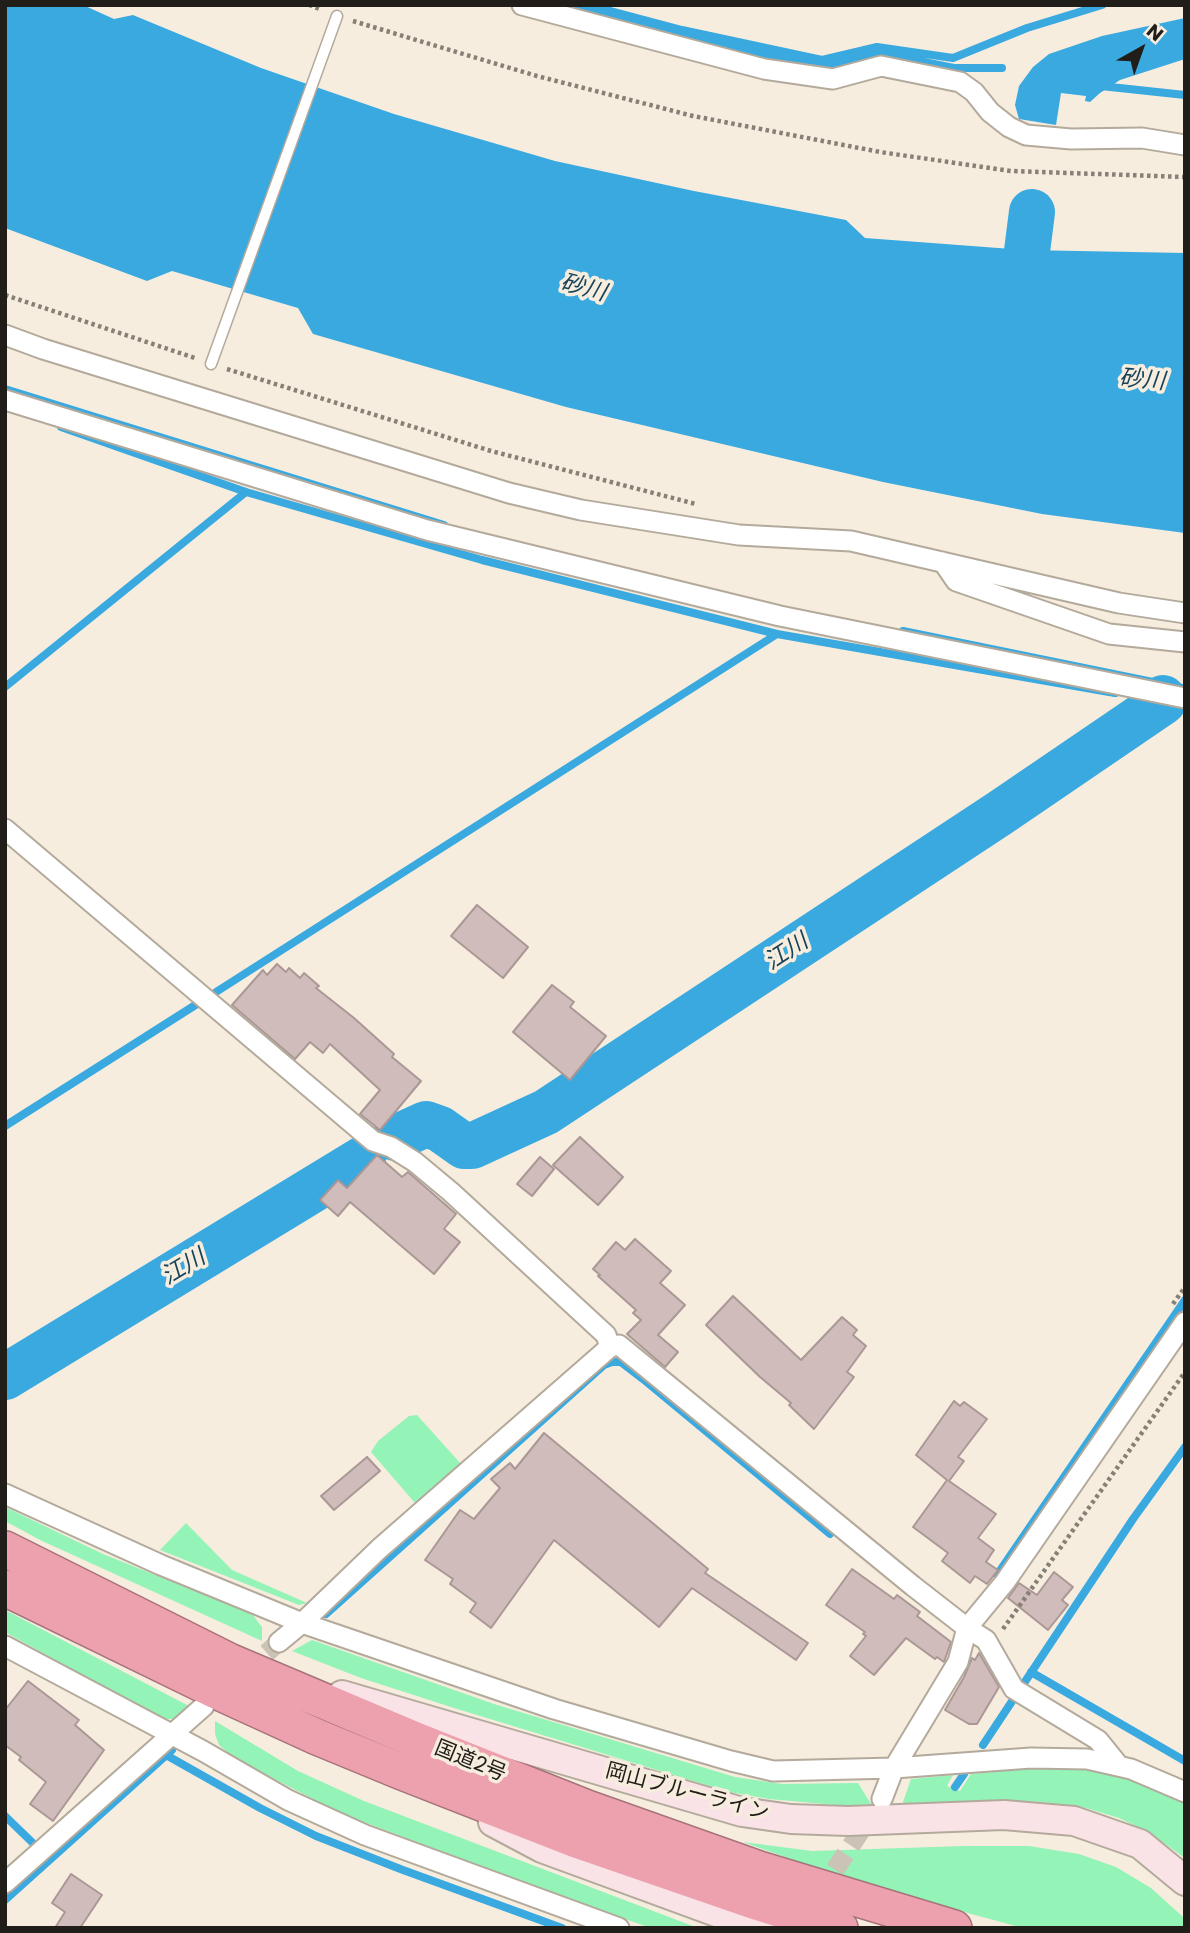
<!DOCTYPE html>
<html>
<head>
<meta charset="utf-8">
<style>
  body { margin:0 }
  #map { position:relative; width:1190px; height:1933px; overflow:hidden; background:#f6edde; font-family:Poppins,sans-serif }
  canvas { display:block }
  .frame { position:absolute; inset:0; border:7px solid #211d18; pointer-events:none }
  .north { position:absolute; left:1106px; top:14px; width:70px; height:70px; -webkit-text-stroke:5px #f6edde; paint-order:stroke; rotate:40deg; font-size:19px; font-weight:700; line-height:28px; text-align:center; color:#211d18 }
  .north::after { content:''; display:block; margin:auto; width:24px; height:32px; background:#211d18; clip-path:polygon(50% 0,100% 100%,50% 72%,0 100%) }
</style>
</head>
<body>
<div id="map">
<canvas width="1190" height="1933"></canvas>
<div class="frame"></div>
<div class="north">N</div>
</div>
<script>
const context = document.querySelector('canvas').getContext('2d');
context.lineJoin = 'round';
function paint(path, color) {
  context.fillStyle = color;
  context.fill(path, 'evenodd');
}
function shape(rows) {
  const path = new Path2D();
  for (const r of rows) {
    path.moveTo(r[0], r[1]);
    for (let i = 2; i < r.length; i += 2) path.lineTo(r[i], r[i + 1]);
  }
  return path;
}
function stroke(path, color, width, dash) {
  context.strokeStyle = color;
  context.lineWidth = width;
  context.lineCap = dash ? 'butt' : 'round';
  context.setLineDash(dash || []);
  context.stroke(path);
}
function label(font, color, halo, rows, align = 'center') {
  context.font = font + ' Poppins,"Noto Sans JP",sans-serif';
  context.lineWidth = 7;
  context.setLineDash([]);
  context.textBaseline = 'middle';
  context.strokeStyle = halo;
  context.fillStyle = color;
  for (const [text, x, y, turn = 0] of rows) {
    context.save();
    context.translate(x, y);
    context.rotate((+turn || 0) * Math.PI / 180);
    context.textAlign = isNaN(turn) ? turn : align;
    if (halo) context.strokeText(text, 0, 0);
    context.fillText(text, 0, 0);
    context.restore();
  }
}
const green = shape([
  [417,1415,461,1464,415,1503,371,1452,378,1441,409,1416],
  [5,1507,103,1554,252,1614,262,1627,262,1641,40,1540,5,1521],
  [186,1523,232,1570,307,1603,299,1605,160,1550],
  [5,1610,189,1706,173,1719,165,1719,147,1711,5,1632],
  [312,1640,494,1704,735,1777,782,1784,858,1783,871,1804,847,1806,769,1799,729,1792,454,1708,361,1678,292,1651],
  [215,1721,298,1771,364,1801,698,1928,651,1928,550,1893,340,1813,234,1758,219,1745,215,1734],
  [1053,1766,1097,1770,1136,1781,1185,1802,1185,1858,1150,1833,1119,1818,1086,1808,1042,1802,995,1800,901,1808,911,1779,953,1775,947,1786,960,1791,971,1774],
  [743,1842,812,1851,964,1846,1029,1846,1079,1854,1116,1867,1151,1888,1182,1916,1185,1919,1185,1928,1023,1928,861,1884]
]);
const water = shape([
  [5,5,83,5,114,19,133,15,261,68,394,114,555,161,694,191,846,220,865,238,1025,250,1185,253,1185,533,1042,514,883,482,566,407,313,334,298,308,172,271,147,281,5,228],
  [1185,18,1185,59,1120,80,1100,93,1090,102,1085,101,1086,96,1061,93,1056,125,1019,119,1015,105,1019,86,1033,67,1049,54,1102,36]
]);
const stream = shape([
  [563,5,692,39,822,66,878,53,954,68,1002,68],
  [588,5,682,30,822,60,877,47,953,58,1027,28,1102,5],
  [1101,86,1185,95],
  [5,389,444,525],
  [61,427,246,492,482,560,777,634],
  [903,631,1182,688],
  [5,687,246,492],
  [216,992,777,634,1115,693],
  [5,1126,197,1004],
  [997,1575,1185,1300],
  [326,1614,604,1365,612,1362,621,1362,643,1379,830,1534],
  [1031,1672,1185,1761],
  [983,1745,1133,1519,1185,1447],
  [166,1755,260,1808,316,1836,403,1870,562,1928],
  [955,1787,964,1774],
  [5,1816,37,1847],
  [5,1900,172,1750]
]);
const river = shape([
  [1019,314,1032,212],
  [395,1138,426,1124,440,1129,464,1146,472,1146,546,1112,1000,813,1163,702,1163,698],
  [5,1377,363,1159]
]);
const building = shape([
  [477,905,528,947,503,978,451,936,477,905],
  [277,964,286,972,289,968,300,978,304,973,319,986,316,988,354,1018,394,1054,392,1057,421,1081,380,1130,360,1114,380,1090,330,1044,323,1053,310,1042,295,1059,232,1005,263,970,267,975,277,964],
  [552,985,574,1002,570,1007,606,1036,570,1080,513,1032,552,985],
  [580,1137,623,1177,598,1205,553,1165,580,1137],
  [377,1155,402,1177,408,1172,456,1214,444,1229,460,1242,434,1274,350,1202,338,1216,320,1200,338,1180,347,1188,377,1155],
  [540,1157,554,1169,532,1196,517,1184,540,1157],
  [635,1239,671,1271,660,1283,685,1305,658,1335,678,1352,665,1367,627,1334,641,1320,633,1313,636,1310,598,1276,600,1275,593,1269,616,1242,625,1250,635,1239],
  [733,1296,801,1360,842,1317,857,1330,853,1335,866,1346,847,1372,854,1377,814,1429,789,1405,791,1403,760,1377,706,1325,733,1296],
  [954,1401,960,1406,964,1402,987,1419,958,1457,964,1461,949,1481,996,1514,978,1538,994,1550,986,1562,998,1570,987,1584,975,1576,970,1583,942,1561,948,1553,913,1527,947,1480,916,1455,954,1401],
  [544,1433,708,1569,705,1573,808,1643,796,1660,692,1588,659,1627,554,1540,491,1628,470,1612,476,1603,450,1584,453,1579,425,1560,460,1510,474,1519,500,1488,491,1479,510,1463,515,1469,544,1433],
  [367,1457,380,1471,334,1510,321,1496,367,1457],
  [852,1569,894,1599,897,1595,920,1612,917,1616,951,1642,944,1662,937,1657,935,1659,906,1638,874,1675,850,1656,866,1636,863,1634,865,1632,826,1605,852,1569],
  [1054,1572,1073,1587,1062,1600,1068,1605,1048,1630,1008,1598,1019,1583,1037,1595,1054,1572],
  [979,1653,999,1687,977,1724,969,1724,945,1710,964,1677,972,1658,975,1660,979,1653],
  [28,1681,79,1720,75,1725,104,1750,53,1821,30,1804,46,1782,19,1760,21,1757,5,1745,5,1710,28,1681],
  [71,1874,102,1895,80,1928,55,1928,65,1912,52,1903,71,1874]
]);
const streetTunnel = shape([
  [245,1672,279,1642],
  [819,1894,872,1814]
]);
const path = shape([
  [309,5,322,10],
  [353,21,537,76,693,116,880,152,1011,171,1185,177],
  [5,295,195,358],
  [227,369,491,451,696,504],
  [1173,1304,1185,1287],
  [1003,1629,1185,1372]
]);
const lane = shape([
  [211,364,337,16]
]);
const street = shape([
  [522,5,764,69,833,79,881,66,960,82,974,92,990,112,1009,127,1026,135,1071,139,1142,138,1185,145],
  [5,335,43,349,509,493,581,510,739,535,851,541,1119,603,1185,613],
  [5,400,427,530,780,616,1185,698],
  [943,562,956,581,1109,634,1185,642],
  [5,829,373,1141,391,1147,415,1162,451,1192,606,1335,610,1347],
  [5,1494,161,1565,302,1623,554,1709,731,1761,773,1771,894,1768,1031,1758,1087,1759,1131,1769,1185,1792],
  [279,1642,302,1623,379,1549,610,1347,619,1345,913,1586,967,1628,986,1640,1014,1689,1098,1740,1119,1766],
  [5,1646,203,1751,288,1800,365,1835,619,1928],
  [882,1799,894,1768,958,1662,967,1628,1005,1582,1185,1322],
  [5,1883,204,1706]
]);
const secondary = shape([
  [342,1695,742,1812,791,1819,848,1821,1004,1815,1074,1821,1140,1844,1185,1881],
  [493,1822,542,1848,760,1928]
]);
const highway = shape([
  [5,1549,229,1661,416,1740,587,1808,759,1869,954,1928],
  [5,1588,212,1689,317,1737,402,1772,576,1840,753,1901,840,1928]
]);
const streetNames = [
  ["国道2号",470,1762,22],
  ["岡山ブルーライン",687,1793,15]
];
const waterNames = [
  ["砂川",583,289,15],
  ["砂川",1142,381,5],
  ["江川",787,953,-33],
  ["江川",184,1268,-31]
];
paint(green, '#94f3b7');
paint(water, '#39a9e0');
stroke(stream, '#39a9e0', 8);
stroke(river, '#39a9e0', 46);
paint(building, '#cfbcbb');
stroke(building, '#aa9796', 2);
stroke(streetTunnel, '#cbc3b6', 19, [19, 10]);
stroke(lane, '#b3aa9c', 13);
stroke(street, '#b3aa9c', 23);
stroke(secondary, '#b3aa9c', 32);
stroke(highway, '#a6737a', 38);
stroke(path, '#868076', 4.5, [3.5, 3.5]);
stroke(lane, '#fff', 10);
stroke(street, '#fff', 19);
stroke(secondary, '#fae3e7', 28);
stroke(highway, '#eda1af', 35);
label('21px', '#211d18', '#f6edde', streetNames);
label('italic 23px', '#16435a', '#f6edde', waterNames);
</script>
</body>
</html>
